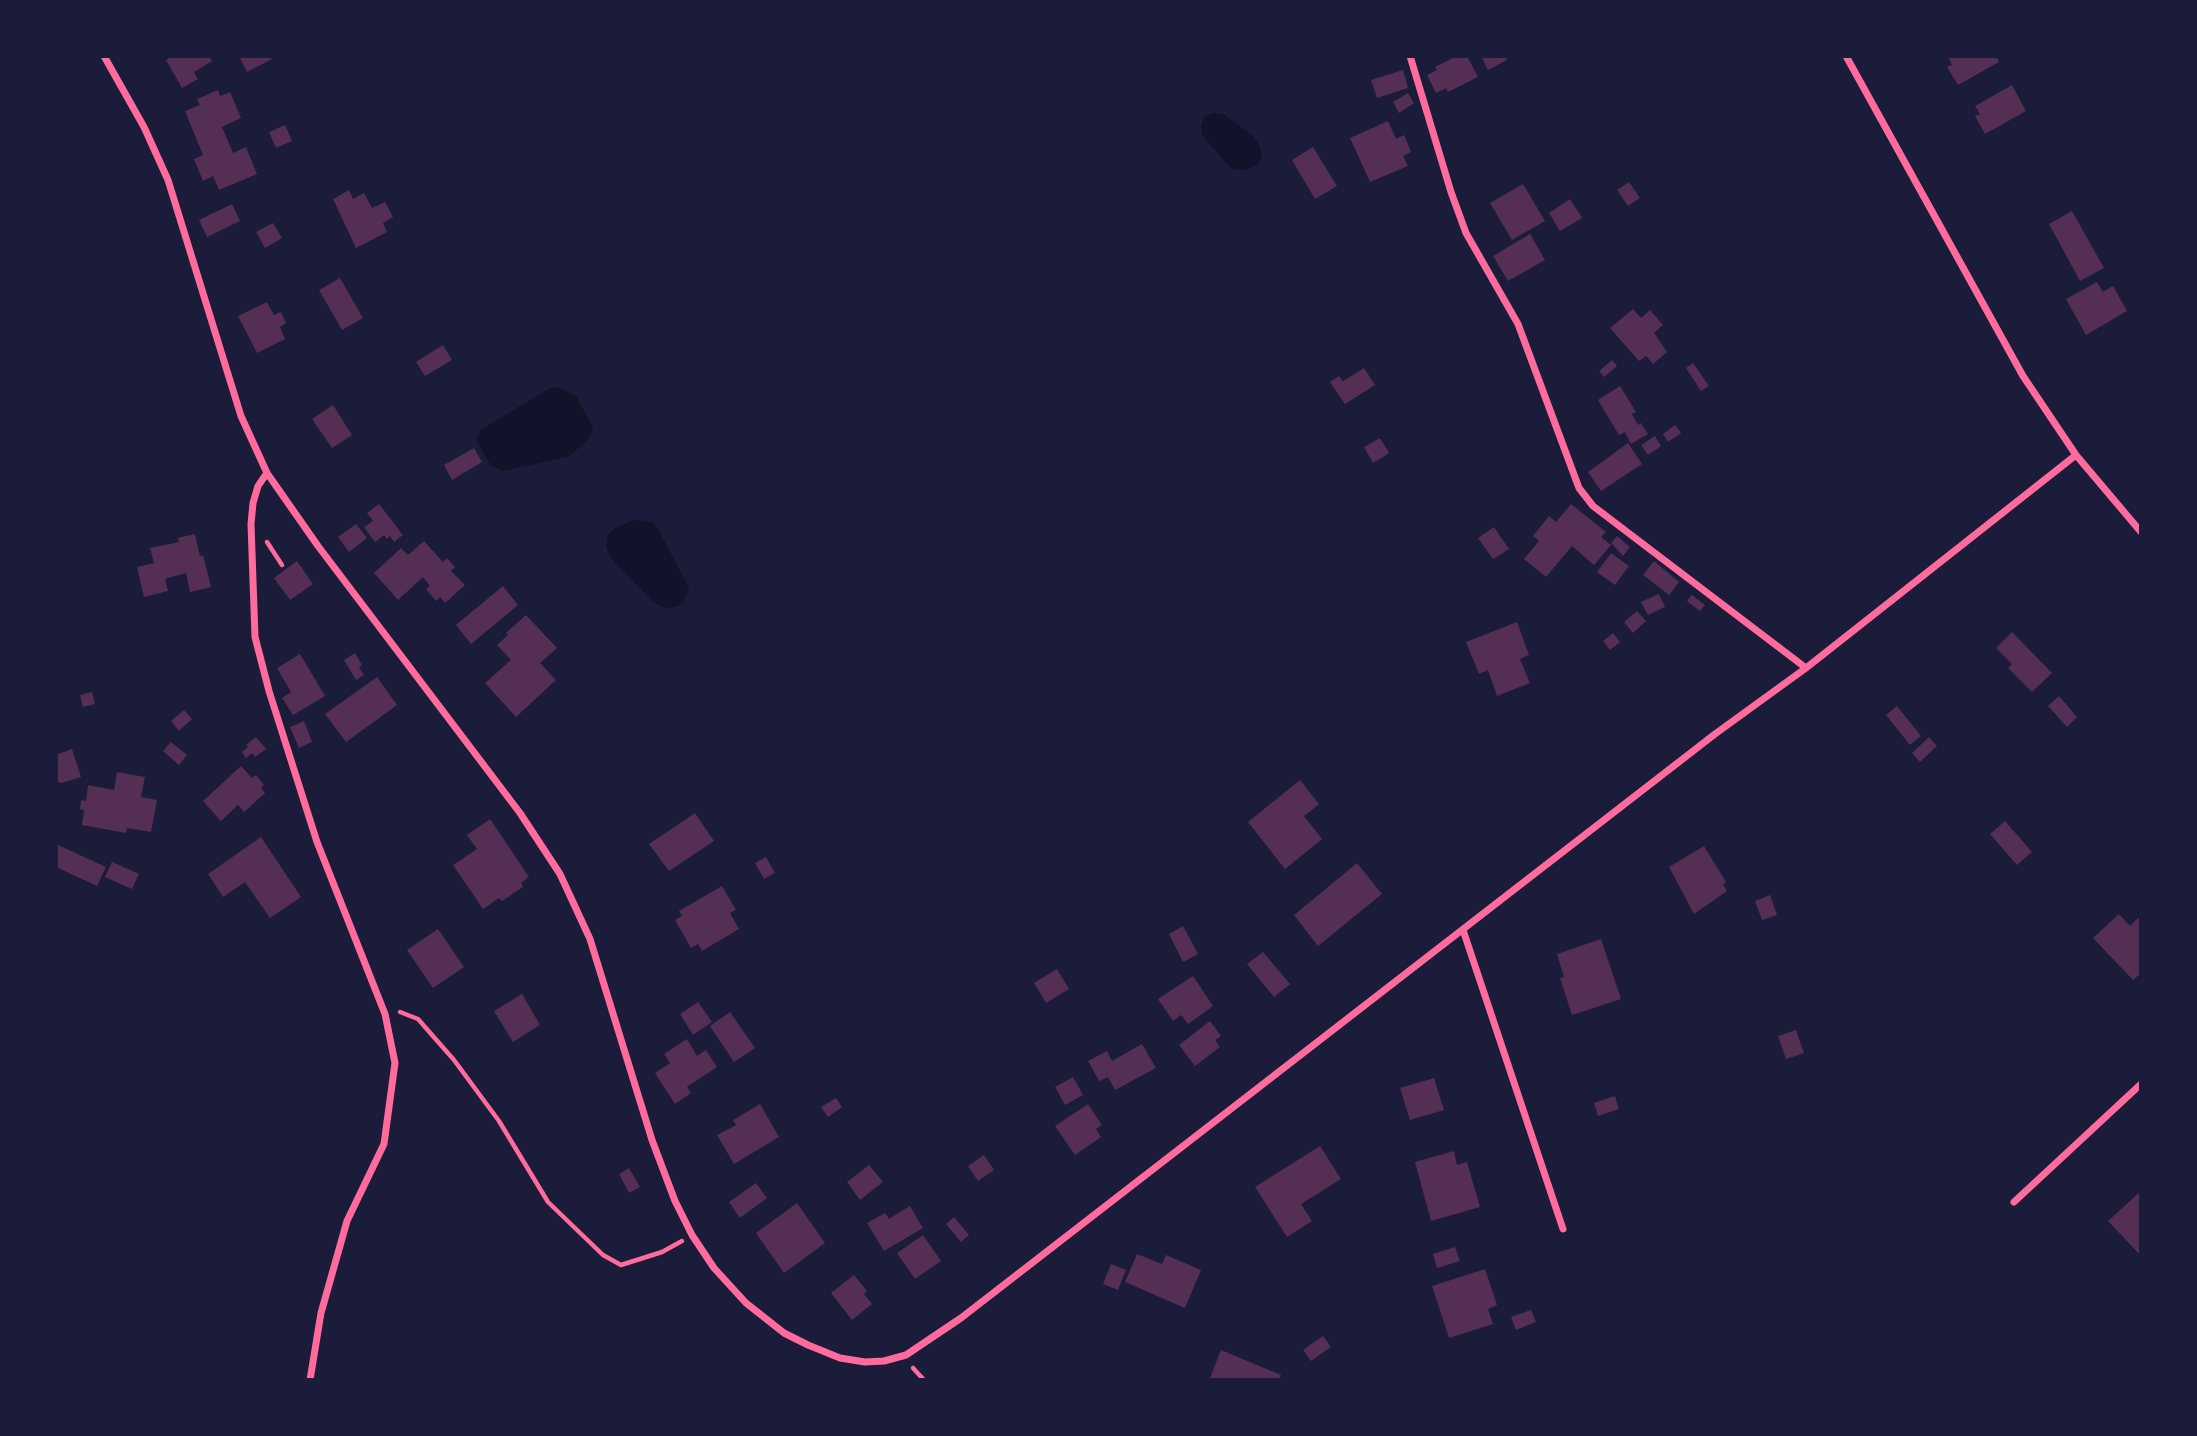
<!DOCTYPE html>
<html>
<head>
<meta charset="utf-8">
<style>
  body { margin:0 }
  #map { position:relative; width:2197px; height:1436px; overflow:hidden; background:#1b1b3a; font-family:"Asap Condensed",sans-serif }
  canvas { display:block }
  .frame { position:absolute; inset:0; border:58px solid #1b1b3a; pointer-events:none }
</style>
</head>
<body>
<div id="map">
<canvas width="2197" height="1436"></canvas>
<div class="frame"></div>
</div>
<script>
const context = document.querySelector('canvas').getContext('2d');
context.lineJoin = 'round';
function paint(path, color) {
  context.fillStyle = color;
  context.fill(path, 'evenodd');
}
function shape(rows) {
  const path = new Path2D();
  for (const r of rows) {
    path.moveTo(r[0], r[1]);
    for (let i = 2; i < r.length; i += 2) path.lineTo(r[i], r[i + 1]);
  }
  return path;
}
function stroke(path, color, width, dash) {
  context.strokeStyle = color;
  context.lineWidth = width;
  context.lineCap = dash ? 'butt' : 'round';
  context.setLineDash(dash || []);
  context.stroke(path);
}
const water = shape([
  [1213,113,1223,114,1252,135,1259,145,1262,156,1258,164,1251,168,1243,170,1233,169,1223,160,1201,133,1201,126,1204,117],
  [557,387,576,396,593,427,590,437,570,456,504,471,492,466,488,461,477,441,480,430,550,388],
  [633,520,652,522,659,531,689,588,683,603,675,607,665,608,653,602,611,558,606,547,608,535,614,529]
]);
const building = shape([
  [173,56,209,56,212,61,194,72,198,79,182,88,166,60],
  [239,56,270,56,272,59,247,72],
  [1457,56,1467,56,1478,77,1448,92,1446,88,1436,93,1427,75,1437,70,1435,67],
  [1481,56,1505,56,1507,60,1488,70],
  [1950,56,1996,56,1999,62,1958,85,1947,67,1952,65,1948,57],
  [1403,70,1408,88,1377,98,1371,80],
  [2012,85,2026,111,1985,134,1975,116,1980,114,1975,106],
  [218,90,220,96,230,92,241,118,222,127,233,153,246,147,257,174,219,190,213,176,203,181,194,159,203,155,185,111,200,105,197,99],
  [1408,93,1414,103,1399,113,1393,102],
  [1388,121,1396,139,1404,135,1411,152,1403,156,1408,166,1370,182,1350,138],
  [285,125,292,141,276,148,269,132],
  [1313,147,1337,186,1315,199,1292,160],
  [1629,182,1640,198,1628,206,1617,190],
  [1523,184,1545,221,1512,240,1490,203],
  [349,190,353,199,364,193,372,208,385,202,393,217,383,223,387,232,356,248,333,199],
  [1570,199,1582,218,1560,231,1549,213],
  [232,204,240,221,207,237,199,220],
  [2072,211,2104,268,2080,281,2049,224],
  [273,223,282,238,265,248,256,232],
  [1530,234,1545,260,1508,281,1493,256],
  [340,278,363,318,342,330,319,290],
  [2097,282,2103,292,2113,286,2127,311,2086,335,2066,299],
  [267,302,274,315,281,312,286,323,280,327,285,339,257,353,238,316],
  [1633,309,1641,318,1650,310,1663,325,1654,333,1667,352,1653,364,1646,356,1639,361,1610,328],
  [443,345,452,360,425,376,416,362],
  [1612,360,1617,366,1604,377,1599,371],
  [1693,363,1709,386,1701,391,1686,368],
  [1364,368,1375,385,1345,404,1330,382,1339,376,1343,381],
  [1620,386,1636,412,1632,414,1638,425,1641,423,1648,434,1631,444,1625,432,1619,435,1598,400],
  [333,405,352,435,332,448,312,419],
  [1675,425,1681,433,1668,442,1663,434],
  [1655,436,1661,446,1648,455,1641,445],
  [1380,438,1389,453,1373,463,1364,447],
  [1628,443,1642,464,1601,491,1588,472],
  [474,448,482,462,452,480,444,465],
  [379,504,403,535,394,542,390,536,387,539,384,535,375,542,364,527,373,521,367,513],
  [1571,504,1606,532,1601,537,1611,545,1594,565,1572,546,1546,577,1524,559,1539,541,1533,536,1549,516,1556,522],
  [356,524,367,538,349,552,338,537],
  [1494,527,1509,549,1493,559,1478,538],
  [195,534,200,556,203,555,211,587,190,592,186,573,165,579,168,591,144,597,137,567,154,563,150,548,179,542,178,538],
  [1617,536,1630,547,1623,556,1611,543],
  [424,541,443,562,447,558,455,567,451,571,465,585,445,603,440,597,436,601,426,589,430,586,423,577,398,600,374,573,401,548,408,555],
  [1611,553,1629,566,1615,585,1597,572],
  [297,561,313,584,290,600,274,578],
  [1654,561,1679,582,1669,595,1643,575],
  [503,586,518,605,471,644,456,625],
  [1659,594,1665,607,1648,615,1641,602],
  [1692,595,1705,605,1700,611,1687,601],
  [1637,611,1646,621,1633,633,1624,622],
  [526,615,557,648,540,663,556,680,516,717,485,683,511,660,497,645,508,635,506,633],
  [1517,622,1529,655,1520,659,1530,683,1497,696,1488,670,1479,674,1466,642],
  [2012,632,2052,673,2032,692,2008,668,2012,664,1996,648],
  [1613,633,1620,642,1610,650,1603,641],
  [355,653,362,665,359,667,364,675,356,680,344,660],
  [300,654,325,696,293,715,282,698,291,692,277,668],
  [377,677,397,705,346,742,325,714],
  [92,692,95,704,83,707,80,695],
  [2059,696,2077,717,2067,727,2048,706],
  [1897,706,1921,736,1910,745,1886,715],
  [184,710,192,719,179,731,171,721],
  [304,721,312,742,299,748,290,727],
  [256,737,266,749,255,757,252,753,246,758,242,752,248,747,246,745],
  [1929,737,1937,746,1920,762,1912,753],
  [171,742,187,755,179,765,163,751],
  [72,749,81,777,62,783,56,782,56,755],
  [241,766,252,778,256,775,264,785,261,788,265,793,244,812,238,805,221,821,203,801],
  [117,772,145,777,141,797,157,800,151,832,127,828,126,833,82,825,84,810,80,809,81,800,86,801,88,785,114,790],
  [1300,780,1319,804,1304,816,1322,839,1285,869,1248,822],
  [695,813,714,841,669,871,649,844],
  [490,819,529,877,521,883,523,887,502,901,499,898,483,909,453,865,477,849,467,835],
  [2005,821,2032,852,2017,865,1990,834],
  [261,837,301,897,270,918,245,882,223,897,208,874],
  [58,845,106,867,97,886,56,867,56,850],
  [1704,846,1726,882,1723,884,1727,891,1694,914,1669,867],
  [766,857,775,873,764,879,755,863],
  [112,862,139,874,132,889,105,877],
  [1357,863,1382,894,1318,946,1294,915],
  [722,886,736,910,730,913,739,929,702,951,698,944,691,948,675,920,682,916,679,911],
  [1770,895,1777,915,1762,920,1755,901],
  [2119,914,2130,926,2138,918,2141,921,2141,973,2133,980,2093,938],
  [1183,926,1198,954,1183,962,1169,934],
  [438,929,464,967,433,988,407,950],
  [1601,939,1621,999,1572,1015,1560,978,1564,977,1557,954],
  [1263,952,1290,984,1274,997,1247,964],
  [1057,969,1069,989,1046,1003,1034,983],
  [1193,976,1213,1006,1188,1024,1181,1015,1173,1021,1158,999],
  [522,994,540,1025,513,1042,494,1011],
  [698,1002,712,1022,693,1035,680,1014],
  [730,1012,755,1048,734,1062,710,1026],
  [1210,1021,1221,1036,1215,1040,1220,1047,1195,1066,1179,1045],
  [1796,1030,1804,1053,1786,1059,1778,1036],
  [687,1039,697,1056,706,1050,717,1067,687,1087,691,1093,675,1104,655,1073,670,1063,664,1054],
  [1142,1044,1156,1068,1115,1090,1108,1077,1099,1081,1088,1061,1107,1051,1112,1061],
  [1073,1077,1083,1095,1065,1105,1055,1087],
  [1434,1078,1444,1110,1410,1120,1400,1088],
  [1615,1096,1619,1109,1598,1116,1594,1103],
  [836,1098,842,1107,828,1117,821,1107],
  [760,1104,779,1137,734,1164,717,1135,736,1125,733,1120],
  [1088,1104,1102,1125,1096,1129,1101,1137,1075,1155,1055,1126],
  [1320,1146,1341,1179,1301,1204,1312,1221,1287,1237,1255,1187],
  [1454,1151,1457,1165,1467,1162,1480,1207,1431,1221,1415,1162],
  [984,1155,994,1170,978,1181,968,1166],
  [869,1165,883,1182,860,1200,847,1182],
  [629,1168,640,1187,629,1193,619,1174],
  [756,1183,767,1198,740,1218,729,1202],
  [2141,1191,2141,1256,2108,1221],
  [797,1203,825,1243,784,1273,756,1233],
  [910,1206,923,1228,884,1251,867,1223,885,1213,889,1219],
  [954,1217,969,1235,961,1242,946,1224],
  [923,1235,941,1261,915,1279,897,1253],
  [1455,1247,1460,1261,1437,1268,1433,1254],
  [1137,1254,1162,1264,1166,1255,1201,1270,1185,1308,1125,1282],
  [1111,1264,1126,1270,1118,1290,1103,1284],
  [1485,1269,1497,1305,1488,1309,1493,1324,1449,1338,1432,1286],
  [854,1275,867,1291,864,1294,872,1304,852,1320,831,1293],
  [1531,1310,1536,1322,1516,1330,1511,1317],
  [1323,1336,1331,1347,1311,1361,1303,1350],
  [1221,1350,1281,1375,1279,1380,1215,1380,1210,1378]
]);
const path = shape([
  [267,542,282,565],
  [400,1012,418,1019,454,1060,499,1121,548,1202,603,1255,621,1265,662,1252,682,1241],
  [913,1368,924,1380]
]);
const minor = shape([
  [104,56,144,127,168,180,241,416,267,473,318,546,520,813,560,874,590,939,652,1140,675,1201,692,1235,714,1268,746,1303,784,1333,808,1345,840,1358,865,1362,884,1361,906,1355,961,1318,1715,734,1806,668,2076,455],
  [1410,56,1451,192,1466,233,1518,324,1579,488,1593,506,1806,668],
  [1846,56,2023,376,2076,455,2141,532],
  [267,473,258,486,253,503,251,524,255,637,269,691,317,842,385,1014,395,1063,384,1144,347,1221,321,1313,310,1380],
  [1463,930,1563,1229],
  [2014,1202,2141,1084]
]);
paint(water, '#12122b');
paint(building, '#542f53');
stroke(path, '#ff6b9d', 4.5);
stroke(minor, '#ff6b9d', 7);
</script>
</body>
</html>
